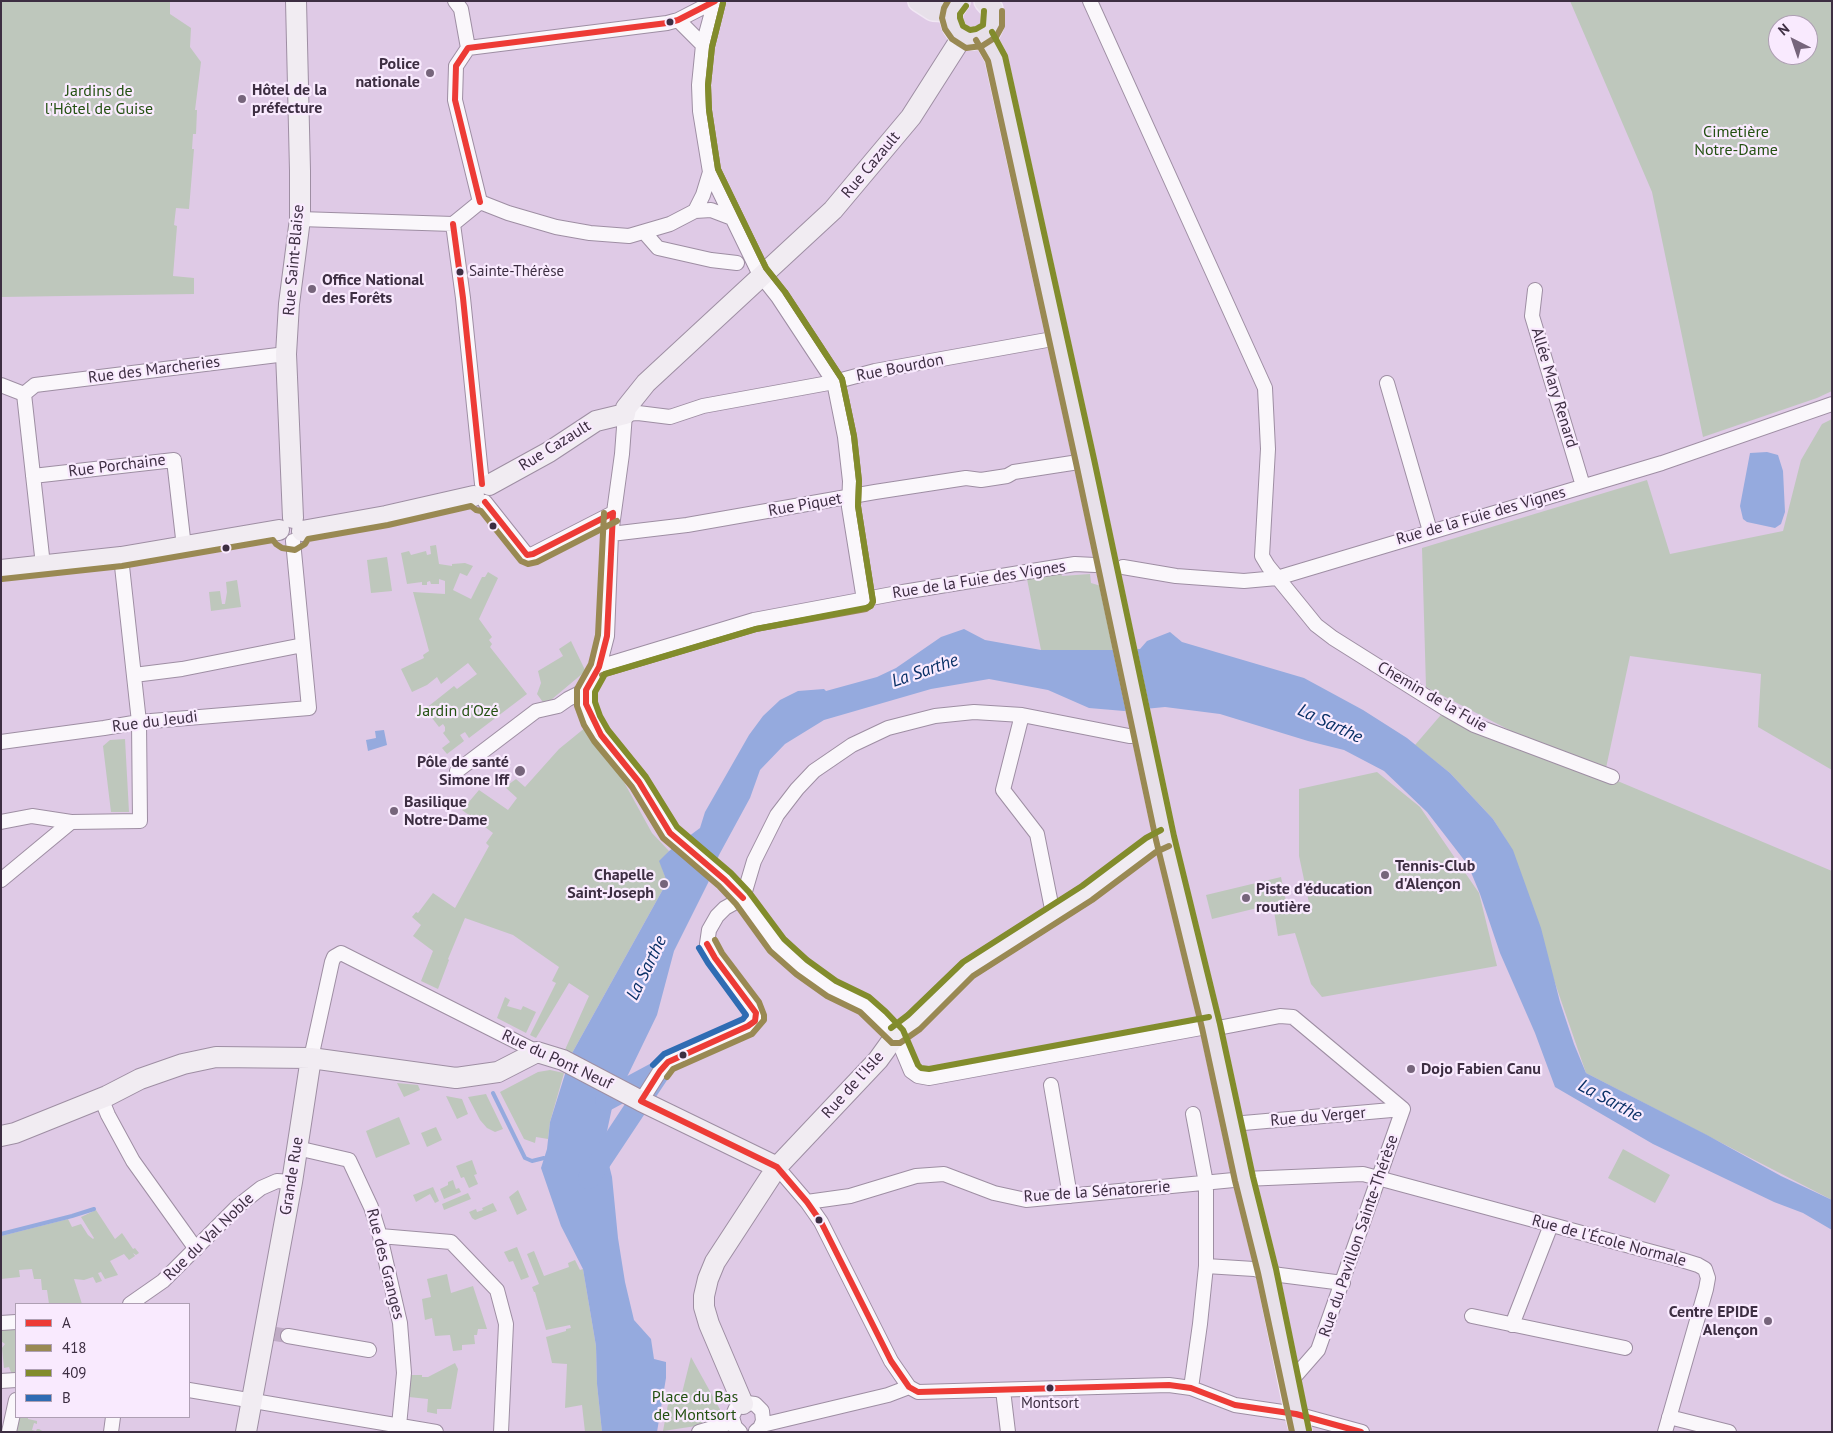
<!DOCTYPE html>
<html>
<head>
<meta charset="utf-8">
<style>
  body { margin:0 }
  #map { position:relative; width:1833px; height:1433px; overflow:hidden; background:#dfcae6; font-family:"PT Sans",sans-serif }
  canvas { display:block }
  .frame { position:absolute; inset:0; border:2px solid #3d2e42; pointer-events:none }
  .legend { position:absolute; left:15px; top:1303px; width:175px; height:115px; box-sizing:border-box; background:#f9eafe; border:1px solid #ae9fb3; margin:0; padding:6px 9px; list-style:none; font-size:15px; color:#3d2e42 }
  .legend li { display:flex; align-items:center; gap:10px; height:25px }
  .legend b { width:25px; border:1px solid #ae9fb3 }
  .north { position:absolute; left:1768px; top:15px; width:50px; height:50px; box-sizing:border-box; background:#f9eafe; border:1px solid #ae9fb3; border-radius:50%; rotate:319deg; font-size:14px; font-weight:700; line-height:20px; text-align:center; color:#3d2e42 }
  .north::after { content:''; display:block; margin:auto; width:18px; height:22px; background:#76657b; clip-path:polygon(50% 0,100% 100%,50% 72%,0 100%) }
</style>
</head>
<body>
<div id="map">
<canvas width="1833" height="1433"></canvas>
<div class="frame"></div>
<ul class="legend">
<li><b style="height:6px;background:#ed3b36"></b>A</li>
<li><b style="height:6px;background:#998953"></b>418</li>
<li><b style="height:6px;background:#828c2c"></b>409</li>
<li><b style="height:6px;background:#2f6cb3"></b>B</li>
</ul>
<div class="north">N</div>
</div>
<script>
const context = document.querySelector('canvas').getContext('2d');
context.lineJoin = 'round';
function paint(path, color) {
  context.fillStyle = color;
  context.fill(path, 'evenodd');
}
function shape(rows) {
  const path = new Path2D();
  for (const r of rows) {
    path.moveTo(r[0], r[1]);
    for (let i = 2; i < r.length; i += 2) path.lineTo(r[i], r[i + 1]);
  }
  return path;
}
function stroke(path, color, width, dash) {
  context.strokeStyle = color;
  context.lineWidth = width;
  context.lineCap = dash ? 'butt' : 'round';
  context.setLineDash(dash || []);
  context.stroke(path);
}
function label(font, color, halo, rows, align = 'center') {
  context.font = font + ' "PT Sans",sans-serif';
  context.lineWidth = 4.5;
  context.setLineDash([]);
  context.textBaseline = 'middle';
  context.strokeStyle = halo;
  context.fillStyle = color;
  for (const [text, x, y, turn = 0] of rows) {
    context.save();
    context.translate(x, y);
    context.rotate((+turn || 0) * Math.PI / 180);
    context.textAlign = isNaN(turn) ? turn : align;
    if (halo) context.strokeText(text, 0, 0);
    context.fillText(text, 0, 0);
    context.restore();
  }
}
const green = shape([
  [1,1,170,1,170,14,191,28,190,47,201,62,195,110,197,110,196,134,193,134,192,149,194,149,189,209,176,208,174,225,177,226,173,276,194,278,194,294,1,297],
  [1570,1,1832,1,1832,391,1817,398,1703,437,1652,192],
  [1778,25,1808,25,1808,55,1778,55],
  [1832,419,1832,770,1758,727,1761,674,1630,656,1606,768,1517,734,1426,687,1422,548,1647,480,1670,554,1783,531,1801,460,1822,424],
  [436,545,439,564,452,566,452,564,465,563,473,566,467,576,460,573,453,590,471,599,482,577,485,577,488,572,498,578,479,619,492,637,489,640,492,644,490,647,527,694,469,738,465,732,460,735,464,741,447,754,442,748,450,742,443,733,445,731,445,727,443,724,439,727,425,709,454,686,457,689,477,674,468,663,441,684,437,677,427,685,412,692,401,669,424,658,423,655,429,651,413,592,445,594,445,581,439,579,439,584,431,584,430,581,427,582,427,585,422,585,422,582,407,584,401,553,409,551,411,555,426,551,427,555,431,554,430,546],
  [387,557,392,591,371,593,367,560],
  [1061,573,1062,576,1090,574,1091,583,1101,586,1116,650,1041,650,1027,579],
  [237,580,241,607,211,611,209,592,220,591,222,604,225,604,227,592,226,582],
  [571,641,585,670,582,674,545,705,537,694,541,683,538,671,563,656,559,649],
  [1446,709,1832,871,1832,1200,1586,1073,1505,838,1493,819,1450,773,1415,745],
  [586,727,619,773,652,833,669,851,660,862,667,882,571,1055,564,1052,589,996,569,983,536,1038,530,1035,556,983,552,981,559,967,513,935,465,918,448,959,449,960,438,989,421,981,433,951,413,936,421,925,412,917,416,912,418,913,433,893,455,908,489,846,486,843,493,833,462,810,479,790,508,810,517,798,505,787,516,779,525,787,559,749],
  [125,739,129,812,111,812,103,746,110,740],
  [1377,772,1420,807,1479,893,1497,966,1322,997,1311,984,1295,933,1278,936,1274,911,1309,903,1299,856,1299,789],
  [1281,877,1286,901,1212,919,1206,895],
  [505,997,510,1000,507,1006,521,1010,523,1006,536,1012,526,1033,497,1018],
  [550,1070,564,1073,550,1122,548,1139,536,1137,535,1143,524,1139,500,1092,538,1072],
  [397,1083,418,1085,420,1090,404,1097],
  [486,1094,503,1129,495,1132,487,1128,480,1120,468,1097],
  [446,1096,462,1099,468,1114,457,1119],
  [399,1117,410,1144,376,1158,366,1131],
  [436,1127,442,1140,427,1147,421,1133],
  [1623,1149,1670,1175,1655,1203,1608,1178],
  [472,1160,477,1174,474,1175,478,1184,469,1188,464,1177,461,1178,456,1166],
  [453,1180,456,1189,459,1188,461,1192,444,1199,440,1189,448,1185,448,1182],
  [433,1187,439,1201,435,1203,430,1194,416,1202,413,1195],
  [518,1190,527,1210,517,1215,509,1197],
  [468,1193,471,1199,444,1210,442,1204],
  [493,1203,497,1211,475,1220,472,1218,469,1212,476,1209,477,1212,483,1210,482,1208],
  [96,1210,115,1239,122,1233,133,1249,135,1248,139,1253,136,1255,133,1253,135,1256,129,1260,124,1254,110,1261,118,1275,105,1279,101,1272,98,1273,102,1281,96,1283,93,1277,84,1280,74,1279,82,1304,49,1304,47,1290,42,1290,41,1279,34,1279,32,1269,19,1270,20,1277,1,1279,1,1236,68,1219,72,1227,81,1224,88,1235,93,1239,94,1238,81,1217],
  [517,1247,529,1277,521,1280,513,1261,509,1262,504,1252],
  [534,1251,544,1276,569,1267,568,1263,575,1260,580,1270,583,1269,596,1346,597,1384,602,1432,585,1432,582,1405,565,1408,567,1364,552,1363,546,1337,566,1331,566,1329,571,1328,570,1325,546,1330,535,1292,534,1292,532,1287,539,1284,527,1254],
  [447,1274,451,1293,473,1286,487,1329,478,1329,477,1335,474,1335,475,1344,462,1345,462,1350,453,1351,450,1335,435,1336,432,1318,425,1320,422,1299,431,1297,427,1279],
  [15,1327,16,1374,12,1375,9,1367,4,1368,2,1348,5,1344,1,1341,1,1328],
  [691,1357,722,1413,696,1426,663,1431,670,1393,682,1393],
  [455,1363,458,1369,451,1409,437,1409,437,1414,427,1412,428,1399,409,1397,411,1375,422,1375,422,1377,428,1377],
  [16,1417,28,1417,28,1419,37,1421,37,1424,34,1423,32,1430,36,1431,37,1429,39,1429,44,1432,13,1432]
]);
const water = shape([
  [1767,452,1778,455,1783,471,1785,512,1781,524,1775,528,1747,522,1743,519,1740,506,1750,453],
  [964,629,985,640,1041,650,1116,650,1140,649,1147,641,1170,632,1182,642,1304,678,1363,710,1407,738,1450,773,1493,819,1513,850,1541,928,1560,1002,1574,1044,1586,1073,1707,1135,1781,1176,1832,1200,1832,1230,1803,1213,1774,1202,1653,1144,1555,1087,1535,1033,1500,953,1480,894,1468,865,1427,812,1384,771,1344,750,1308,741,1220,714,1165,707,1124,711,1089,708,1048,690,989,679,931,689,824,720,785,744,760,770,750,798,719,855,708,883,674,951,657,1015,612,1108,604,1145,612,1177,618,1238,625,1282,634,1320,651,1339,654,1359,666,1362,666,1378,657,1432,602,1432,597,1384,596,1346,583,1269,561,1226,541,1168,547,1149,550,1122,571,1055,667,882,659,861,669,851,700,828,705,812,749,735,763,716,780,700,798,691,824,689,826,691,877,677,896,668,941,637],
  [384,730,387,745,368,751,366,740,376,738,375,731]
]);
const stream = shape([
  [493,1093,525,1158,532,1161,544,1158],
  [1,1234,72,1216,94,1209]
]);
const river = shape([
  [589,1178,660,1071,606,1100]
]);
const streetTunnel = shape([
  [275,1334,288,1336]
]);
const street = shape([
  [455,1,461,9,468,48],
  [1090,1,1265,388,1268,449,1262,556,1268,566,1316,625,1333,638,1446,709,1474,725,1612,777],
  [678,20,703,45],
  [710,172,759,273,778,297,834,382,845,437,850,481,849,507,864,600],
  [480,202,508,213,556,227,590,233,629,236,670,224,695,211,703,195,710,172,700,111,699,85,703,45,715,1],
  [480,202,455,100,456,66,468,48,667,23,678,20,715,1],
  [695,211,711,210,732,218],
  [300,219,453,224],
  [453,224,463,298,482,484],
  [453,224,480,202],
  [644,232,658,248,711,260,737,263],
  [1535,290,1532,316,1583,486],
  [1058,338,875,371,834,382,703,406,670,417,638,413,625,414,622,454,611,534,607,636,599,667,586,690,586,704,592,720,601,735,639,782,670,833,725,880,743,898,777,945,801,967,832,989,865,1005,880,1018,896,1035,911,1071,918,1076,929,1078,1201,1028,1223,1027,1280,1016,1293,1017,1403,1109],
  [1387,383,1430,531],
  [1,385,24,394],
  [24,394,35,385,286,354],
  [24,394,43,565],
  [33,476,174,460,184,547],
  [485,502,527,555,533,554,613,513],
  [611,534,687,525,875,492,966,478,981,480,1007,476,1014,472,1085,461],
  [1123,567,1176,576,1244,581,1277,578,1662,463,1832,404],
  [599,667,754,620,903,592,1075,564,1095,565],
  [134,675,182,669,303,645],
  [1022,715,1003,790,1037,834,1053,914],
  [1,742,104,728,139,722,309,708,293,541],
  [457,771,536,711,558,706,568,699,586,690],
  [1,822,32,816,71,822,140,821,139,722,121,557],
  [1,880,71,822],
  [743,898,754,861,777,815,797,789,814,771,852,745,888,728,935,716,974,712,1022,715,1129,736,1143,736],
  [311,1058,332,962,334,957,341,953,537,1052],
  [1051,1085,1070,1196],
  [101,1098,108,1115,133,1161,196,1249],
  [641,1101,660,1071,668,1062,748,1026,755,1021,756,1013,752,1007,715,958,707,944,709,930,717,916,725,908,743,898],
  [1232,1124,1403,1109],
  [297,1148,349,1160,371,1207,380,1236,400,1323,404,1373,399,1426,398,1432],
  [777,1167,807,1202,821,1222,891,1361,909,1387,918,1392,1169,1385,1191,1388,1235,1405,1296,1414,1362,1432],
  [807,1202,850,1196,916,1176,944,1174,994,1193,1026,1200,1244,1179,1363,1174,1682,1260,1698,1265,1705,1269,1708,1278,1706,1289,1665,1432],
  [380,1236,451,1242,497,1290,506,1324,501,1432],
  [1206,1266,1254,1269,1280,1275,1343,1283],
  [130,1304,163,1281,238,1206,261,1188,277,1181,292,1182],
  [1472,1316,1625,1348],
  [1,1323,16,1322],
  [1512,1325,1551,1225],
  [288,1336,369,1350],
  [1,1381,16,1380],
  [1290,1382,1318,1350,1403,1109],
  [1191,1388,1200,1324,1206,1266,1206,1183,1193,1114],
  [189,1390,436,1432],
  [1003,1390,1008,1432],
  [1669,1417,1729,1432],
  [762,1425,888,1395,909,1387],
  [9,1432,16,1400],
  [111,1432,113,1417],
  [699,1432,733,1422],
  [740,1432,735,1427,732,1417,736,1408,747,1403,755,1404,762,1411,763,1421,760,1428,756,1431]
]);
const secondary = shape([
  [489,485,549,452,596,421,625,414,626,408,646,383,833,210,911,117,962,37],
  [293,518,286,354,289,304,300,219,300,171,296,1],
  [302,531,386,516,474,496],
  [1,570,121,557,279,530],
  [1,1136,15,1133,107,1096,140,1079,183,1064,216,1057,311,1058,456,1078,498,1072,537,1052,563,1060,641,1101,777,1167],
  [743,1404,709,1324,704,1307,704,1296,708,1279,715,1262,777,1167,878,1060,896,1035,914,1022,968,969,1087,893,1151,845,1165,838],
  [246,1432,292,1182,311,1058]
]);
const primary = shape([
  [919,1,933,10,952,11],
  [959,1,952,11,951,19,953,26,957,32,962,37,973,39,984,36,990,31,993,24,992,9,985,1],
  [984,36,996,58,1085,461,1165,838,1211,1026,1244,1179,1267,1271,1296,1414,1301,1432]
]);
const bus1 = shape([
  [480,202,455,100,456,66,468,48,667,23,678,20,715,1],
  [453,224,463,298,482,484],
  [485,502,527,555,533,554,613,513],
  [613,513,607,636,599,667,586,690,586,704,601,735,639,782,670,833,725,880,743,898],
  [641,1101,777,1167,807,1202,821,1222,891,1361,909,1387,918,1392,1169,1385,1191,1388,1235,1405,1296,1414,1361,1432],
  [641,1101,660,1071,668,1062,748,1026,755,1021,756,1013,715,958,707,944]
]);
const bus2 = shape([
  [948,1,944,8,942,18,945,29,952,39,966,48,982,46,996,37,1002,26,1002,11],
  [976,40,988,61,1076,463,1156,840,1202,1028,1235,1181,1258,1273,1292,1432],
  [604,513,598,635,591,664,577,689,577,706,584,725,594,741,632,787,663,838,719,886,736,904,770,951,796,974,827,996,860,1012,892,1043,900,1043,920,1029,973,976,1092,900,1156,852,1169,846],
  [2,579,122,566,273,540,276,544,282,548,295,550,305,544,308,539,388,525,471,506,476,510,481,511,521,561,528,564,537,562,617,521],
  [602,675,756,629,866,609,870,606,873,602,858,506,859,481,854,436,842,379,785,292,766,268,718,169,709,110,708,85,712,47,723,3],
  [667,1077,673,1069,752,1034,764,1020,764,1015,759,1002,722,953,715,940]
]);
const bus3 = shape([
  [723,3,712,47,708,85,709,110,718,169,766,268,785,292,842,379,854,436,859,481,858,506,873,601,871,606,866,608,756,629,605,674,595,692,595,702,600,716,608,730,646,777,677,827,731,873,749,892,784,939,807,960,836,981,869,997,886,1012,903,1030,918,1065,921,1068,929,1069,1209,1017],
  [966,6,960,14,960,18,963,26,970,30,976,29,983,25,984,11],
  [992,32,1005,56,1094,459,1174,836,1220,1024,1253,1177,1276,1269,1309,1430],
  [891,1028,908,1015,963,962,1082,886,1146,838,1161,830]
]);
const bus4 = shape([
  [653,1065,664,1054,743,1019,746,1015,708,963,699,948]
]);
const markers = [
  [670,22,4.5,"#3d2e42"],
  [430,73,5,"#76657b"],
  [242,99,5,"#76657b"],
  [460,272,4.5,"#3d2e42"],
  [312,289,5,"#76657b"],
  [493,526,4.5,"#3d2e42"],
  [226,548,4.5,"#3d2e42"],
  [520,771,6,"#76657b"],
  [394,811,5,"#76657b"],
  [1385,875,5,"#76657b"],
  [664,884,5,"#76657b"],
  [1246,898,5,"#76657b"],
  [683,1055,4.5,"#3d2e42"],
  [1411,1069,5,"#76657b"],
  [819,1220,4.5,"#3d2e42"],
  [1768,1321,5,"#76657b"],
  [1050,1388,4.5,"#3d2e42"]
];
const busNames = [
  ["Sainte-Thérèse",469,272],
  ["Montsort",1050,1404,"center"]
];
const poiNames = [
  ["Police",420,64,"right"],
  ["nationale",420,82,"right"],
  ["Hôtel de la",252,90],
  ["préfecture",252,108],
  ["Office National",322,280],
  ["des Forêts",322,298],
  ["Pôle de santé",509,762,"right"],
  ["Simone Iff",509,780,"right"],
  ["Basilique",404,802],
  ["Notre-Dame",404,820],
  ["Tennis-Club",1395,866],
  ["d'Alençon",1395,884],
  ["Chapelle",654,875,"right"],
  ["Saint-Joseph",654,893,"right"],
  ["Piste d'éducation",1256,889],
  ["routière",1256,907],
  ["Dojo Fabien Canu",1421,1069],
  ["Centre EPIDE",1758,1312,"right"],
  ["Alençon",1758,1330,"right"]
];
const parkNames = [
  ["Jardins de",99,91],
  ["l'Hôtel de Guise",99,109],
  ["Cimetière",1736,132],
  ["Notre-Dame",1736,150],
  ["Jardin d'Ozé",458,711],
  ["Place du Bas",695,1397],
  ["de Montsort",695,1415]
];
const streetNames = [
  ["Rue Cazault",871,165,-50],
  ["Rue Saint-Blaise",294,260,-85],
  ["Rue Bourdon",900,368,-11],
  ["Rue des Marcheries",154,370,-7],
  ["Allée Mary Renard",1554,388,73],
  ["Rue Cazault",555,446,-32],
  ["Rue Porchaine",117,466,-7],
  ["Rue Piquet",805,505,-10],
  ["Rue de la Fuie des Vignes",1481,516,-16],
  ["Rue de la Fuie des Vignes",979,580,-9],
  ["Chemin de la Fuie",1432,697,30],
  ["Rue du Jeudi",155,722,-7],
  ["Rue du Pont Neuf",557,1060,25],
  ["Rue de l'Isle",853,1085,-48],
  ["Rue du Verger",1318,1117,-5],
  ["Grande Rue",292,1176,-81],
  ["Rue de la Sénatorerie",1097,1192,-4],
  ["Rue du Pavillon Sainte-Thérèse",1359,1236,-71],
  ["Rue du Val Noble",209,1237,-44],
  ["Rue de l'École Normale",1609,1241,15],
  ["Rue des Granges",385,1264,76]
];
const waterNames = [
  ["La Sarthe",925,671,-19],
  ["La Sarthe",1330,724,25],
  ["La Sarthe",647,968,-64],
  ["La Sarthe",1610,1101,28]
];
paint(green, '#bec7bc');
paint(water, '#95aade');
stroke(stream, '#95aade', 4);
stroke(river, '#95aade', 22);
stroke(streetTunnel, '#bfabc5', 14, [14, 7]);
stroke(street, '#9e8ea3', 16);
stroke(secondary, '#9e8ea3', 22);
stroke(primary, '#f1e7f4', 24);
stroke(street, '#faf7fb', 14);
stroke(secondary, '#f1ecf2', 20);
stroke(primary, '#e7e0e9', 21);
stroke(bus1, '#ed3b36', 6);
stroke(bus2, '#998953', 6);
stroke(bus3, '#828c2c', 6);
stroke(bus4, '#2f6cb3', 6);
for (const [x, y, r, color] of markers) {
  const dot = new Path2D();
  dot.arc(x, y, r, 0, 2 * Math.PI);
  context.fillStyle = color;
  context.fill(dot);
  stroke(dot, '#f9eafe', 2);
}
label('15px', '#3d2e42', '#f9eafe', busNames, 'left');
label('bold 16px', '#3d2e42', '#f9eafe', poiNames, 'left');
label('16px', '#245112', '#f9eafe', parkNames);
label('16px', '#3d2e42', '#f9eafe', streetNames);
label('italic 18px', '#093066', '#f9eafe', waterNames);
</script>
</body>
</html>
